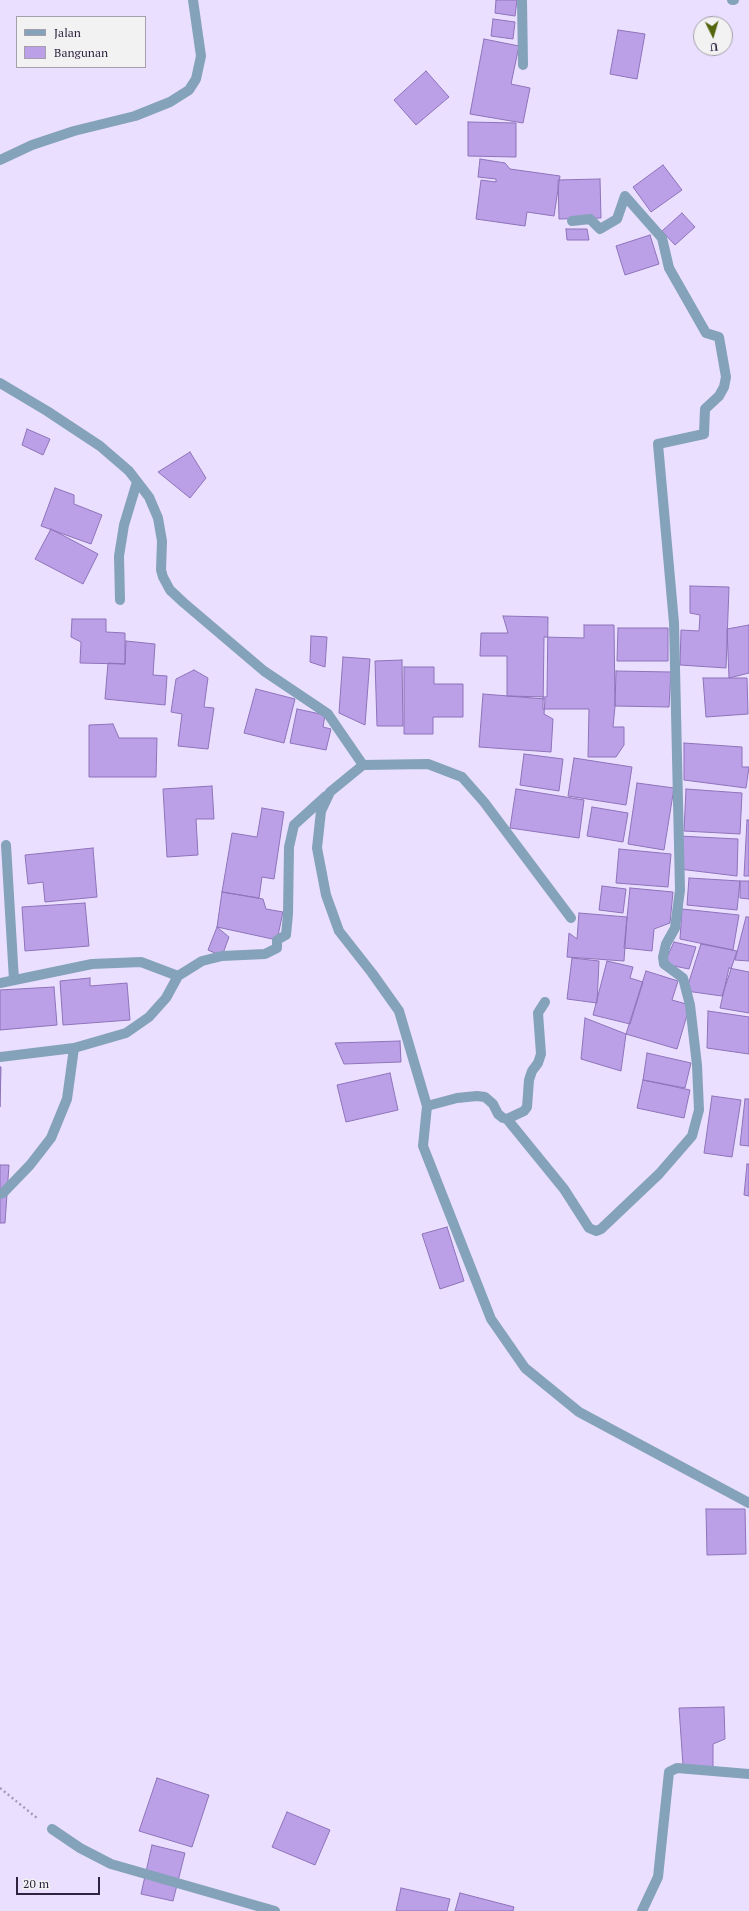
<!DOCTYPE html>
<html>
<head>
<meta charset="utf-8">
<style>
  body { margin:0 }
  #map { position:relative; width:749px; height:1911px; overflow:hidden; background:#eadffe; font-family:"PT Serif",serif }
  canvas { display:block }
  .legend { position:absolute; left:16px; top:16px; width:130px; height:52px; box-sizing:border-box; background:#f2f2f2; border:1px solid #a49fab; margin:0; padding:5px 7px; list-style:none; font-size:12px; color:#2e2340 }
  .legend li { display:flex; align-items:center; gap:8px; height:20px }
  .legend b { width:20px; border:1px solid #a49fab }
  .north { position:absolute; left:693px; top:16px; width:40px; height:40px; box-sizing:border-box; background:#f2f2f2; border:1px solid #a49fab; border-radius:50%; rotate:175deg; font-size:11px; font-weight:700; line-height:16px; text-align:center; color:#2e2340 }
  .north::after { content:''; display:block; margin:auto; width:14px; height:18px; background:#53650d; clip-path:polygon(50% 0,100% 100%,50% 72%,0 100%) }
  .scale { position:absolute; left:16px; top:1877px; width:84px; height:18px; box-sizing:border-box; border:2px solid #2e2340; border-top:0; padding-left:5px; font-size:12px; line-height:14px; white-space:nowrap; color:#2e2340; -webkit-text-stroke:3px #f2f2f2; paint-order:stroke }
</style>
</head>
<body>
<div id="map">
<canvas width="749" height="1911"></canvas>
<ul class="legend">
<li><b style="height:5px;background:#84a2b9"></b>Jalan</li>
<li><b style="height:11px;background:#bba0e8"></b>Bangunan</li>
</ul>
<div class="north">U</div>
<div class="scale">20 m</div>
</div>
<script>
const context = document.querySelector('canvas').getContext('2d');
context.lineJoin = 'round';
function paint(path, color) {
  context.fillStyle = color;
  context.fill(path, 'evenodd');
}
function shape(rows) {
  const path = new Path2D();
  for (const r of rows) {
    path.moveTo(r[0], r[1]);
    for (let i = 2; i < r.length; i += 2) path.lineTo(r[i], r[i + 1]);
  }
  return path;
}
function stroke(path, color, width, dash) {
  context.strokeStyle = color;
  context.lineWidth = width;
  context.lineCap = dash ? 'butt' : 'round';
  context.setLineDash(dash || []);
  context.stroke(path);
}
const building = shape([
  [496,0,517,0,515,16,495,13,496,0],
  [493,19,515,22,513,39,491,36,493,19],
  [618,30,645,34,637,79,610,74,618,30],
  [484,39,519,46,511,84,530,88,523,123,470,114,484,39],
  [426,71,449,97,416,125,394,100,426,71],
  [468,122,516,123,516,157,468,156,468,122],
  [480,159,505,163,510,169,560,176,554,216,527,212,525,226,476,219,481,180,496,182,496,179,478,177,480,159],
  [663,165,682,190,651,212,633,187,663,165],
  [600,179,601,218,559,219,558,180,600,179],
  [682,213,695,227,675,245,662,231,682,213],
  [566,229,587,229,589,240,567,240,566,229],
  [650,235,659,264,625,275,616,246,650,235],
  [27,429,50,439,43,455,22,445,27,429],
  [190,452,206,478,190,498,158,472,190,452],
  [55,488,74,495,74,504,102,515,91,544,41,526,55,488],
  [51,529,98,554,83,584,35,559,51,529],
  [690,586,729,587,726,668,680,665,681,630,699,631,700,615,690,613,690,586],
  [503,616,548,617,547,697,507,696,507,656,480,656,481,633,508,633,503,616],
  [72,619,106,619,106,632,125,633,125,664,80,663,81,642,71,637,72,619],
  [584,625,614,625,615,706,613,727,624,727,624,745,616,757,588,757,589,709,543,709,544,637,584,638,584,625],
  [749,625,749,673,729,678,727,629,749,625],
  [618,628,668,628,668,661,617,661,618,628],
  [311,636,327,637,325,667,310,662,311,636],
  [126,641,155,644,153,675,167,676,165,705,105,699,108,663,125,664,126,641],
  [343,657,370,659,365,725,339,713,343,657],
  [402,660,403,726,377,726,375,661,402,660],
  [404,667,434,667,434,684,463,684,463,717,433,717,433,734,404,734,404,667],
  [194,670,208,678,204,707,214,708,208,749,178,746,182,714,171,712,176,679,194,670],
  [616,671,671,672,669,707,615,706,616,671],
  [703,678,747,678,748,714,706,717,703,678],
  [256,689,295,699,284,743,244,733,256,689],
  [483,694,545,699,544,714,553,719,551,752,479,747,483,694],
  [297,709,325,715,323,727,331,729,326,750,290,743,297,709],
  [113,724,119,738,157,738,156,777,89,777,89,725,113,724],
  [684,743,742,747,742,767,749,767,746,788,684,780,684,743],
  [524,754,563,759,559,791,520,785,524,754],
  [574,758,632,767,626,805,568,796,574,758],
  [637,783,674,788,664,850,628,844,637,783],
  [212,786,214,819,196,819,198,855,167,857,163,789,212,786],
  [516,789,584,800,579,838,510,828,516,789],
  [686,789,742,793,740,834,684,831,686,789],
  [592,807,628,813,623,842,587,836,592,807],
  [262,808,284,812,274,879,262,877,259,898,222,892,232,833,257,837,262,808],
  [747,820,749,820,749,876,744,876,747,820],
  [679,836,738,839,737,876,679,869,679,836],
  [93,848,97,897,45,902,43,882,28,884,25,855,93,848],
  [619,849,671,854,668,887,616,883,619,849],
  [689,878,740,881,737,910,687,905,689,878],
  [740,881,749,881,749,899,740,898,740,881],
  [602,886,626,889,623,913,599,910,602,886],
  [630,888,673,892,670,923,654,929,652,951,624,948,630,888],
  [222,892,263,899,266,909,283,912,277,940,217,927,222,892],
  [85,903,89,946,25,951,22,907,85,903],
  [682,909,739,915,733,950,680,939,682,909],
  [579,913,627,917,624,961,567,957,569,933,577,939,579,913],
  [746,917,749,917,749,961,735,960,746,917],
  [217,927,229,937,222,956,208,950,217,927],
  [674,942,696,947,689,969,664,964,674,942],
  [701,944,737,951,722,996,686,991,701,944],
  [572,958,599,961,597,1003,567,999,572,958],
  [607,961,633,967,630,978,643,982,630,1024,593,1015,607,961],
  [729,968,749,972,749,1013,720,1008,729,968],
  [646,971,678,981,672,1000,690,1005,677,1049,626,1034,646,971],
  [90,978,90,986,127,983,130,1020,63,1025,60,981,90,978],
  [54,987,57,1025,0,1030,0,990,54,987],
  [708,1011,749,1017,749,1054,707,1048,708,1011],
  [585,1018,626,1034,621,1071,581,1059,585,1018],
  [400,1041,401,1062,344,1064,335,1043,400,1041],
  [647,1053,691,1063,685,1088,643,1080,647,1053],
  [0,1067,1,1067,0,1107,0,1067],
  [390,1073,398,1110,346,1122,337,1085,390,1073],
  [643,1080,690,1090,684,1118,637,1108,643,1080],
  [712,1096,741,1100,732,1157,704,1153,712,1096],
  [745,1099,749,1099,749,1146,740,1145,745,1099],
  [747,1164,749,1164,749,1196,744,1195,747,1164],
  [0,1165,9,1165,5,1223,0,1223,0,1165],
  [447,1227,464,1281,440,1289,422,1234,447,1227],
  [706,1509,745,1509,746,1554,707,1555,706,1509],
  [724,1707,725,1739,713,1744,713,1768,683,1765,679,1708,724,1707],
  [157,1778,209,1795,192,1847,139,1831,157,1778],
  [287,1812,330,1830,315,1865,272,1847,287,1812],
  [152,1845,185,1853,173,1901,141,1894,152,1845],
  [401,1888,450,1899,447,1911,396,1911,401,1888],
  [460,1893,514,1907,513,1911,455,1911,460,1893]
]);
const path = shape([
  [0,1788,37,1818]
]);
const minor = shape([
  [522,0,523,65],
  [732,0,734,0],
  [0,160,32,145,74,131,135,116,170,102,189,90,196,79,201,56,193,0],
  [0,383,47,411,100,446,129,471,149,497,158,518,162,541,161,570,163,577,170,590,184,603,264,671,328,714,363,765],
  [120,600,119,556,124,525,137,482],
  [6,845,14,980],
  [571,918,484,802,462,777,428,764,363,765,330,792,321,811,317,848,326,895,339,931,372,973,399,1011,427,1106,423,1146,491,1319,525,1368,579,1412,749,1503],
  [0,983,92,964,141,962,178,976],
  [0,1057,74,1048,126,1033,149,1017,166,998,178,976,202,961,222,956,265,954,277,948,277,940,286,935,288,914,289,847,294,825,326,796],
  [427,1106,457,1098,477,1096,485,1097,493,1104,498,1114,503,1118,507,1119,524,1111,527,1107,529,1080,532,1071,538,1063,541,1054,538,1013,545,1002],
  [507,1119,564,1189,589,1228,596,1231,601,1229,659,1174,692,1136,699,1110,697,1065,690,1005,683,978,664,964,663,957,666,944,675,928,680,890,674,623,658,444,704,434,705,409,719,396,724,387,726,377,719,337,706,333,669,268,662,238,625,196,617,219,600,229,590,219,572,221],
  [0,1194,3,1193,30,1165,51,1138,67,1099,74,1048],
  [52,1829,80,1848,111,1864,275,1911],
  [642,1911,658,1877,669,1772,677,1768,749,1774]
]);
paint(building, '#bba0e8');
stroke(building, '#8e73ba', 1);
stroke(path, '#a499b8', 2.5, [2, 3]);
stroke(minor, '#84a2b9', 10);
</script>
</body>
</html>
